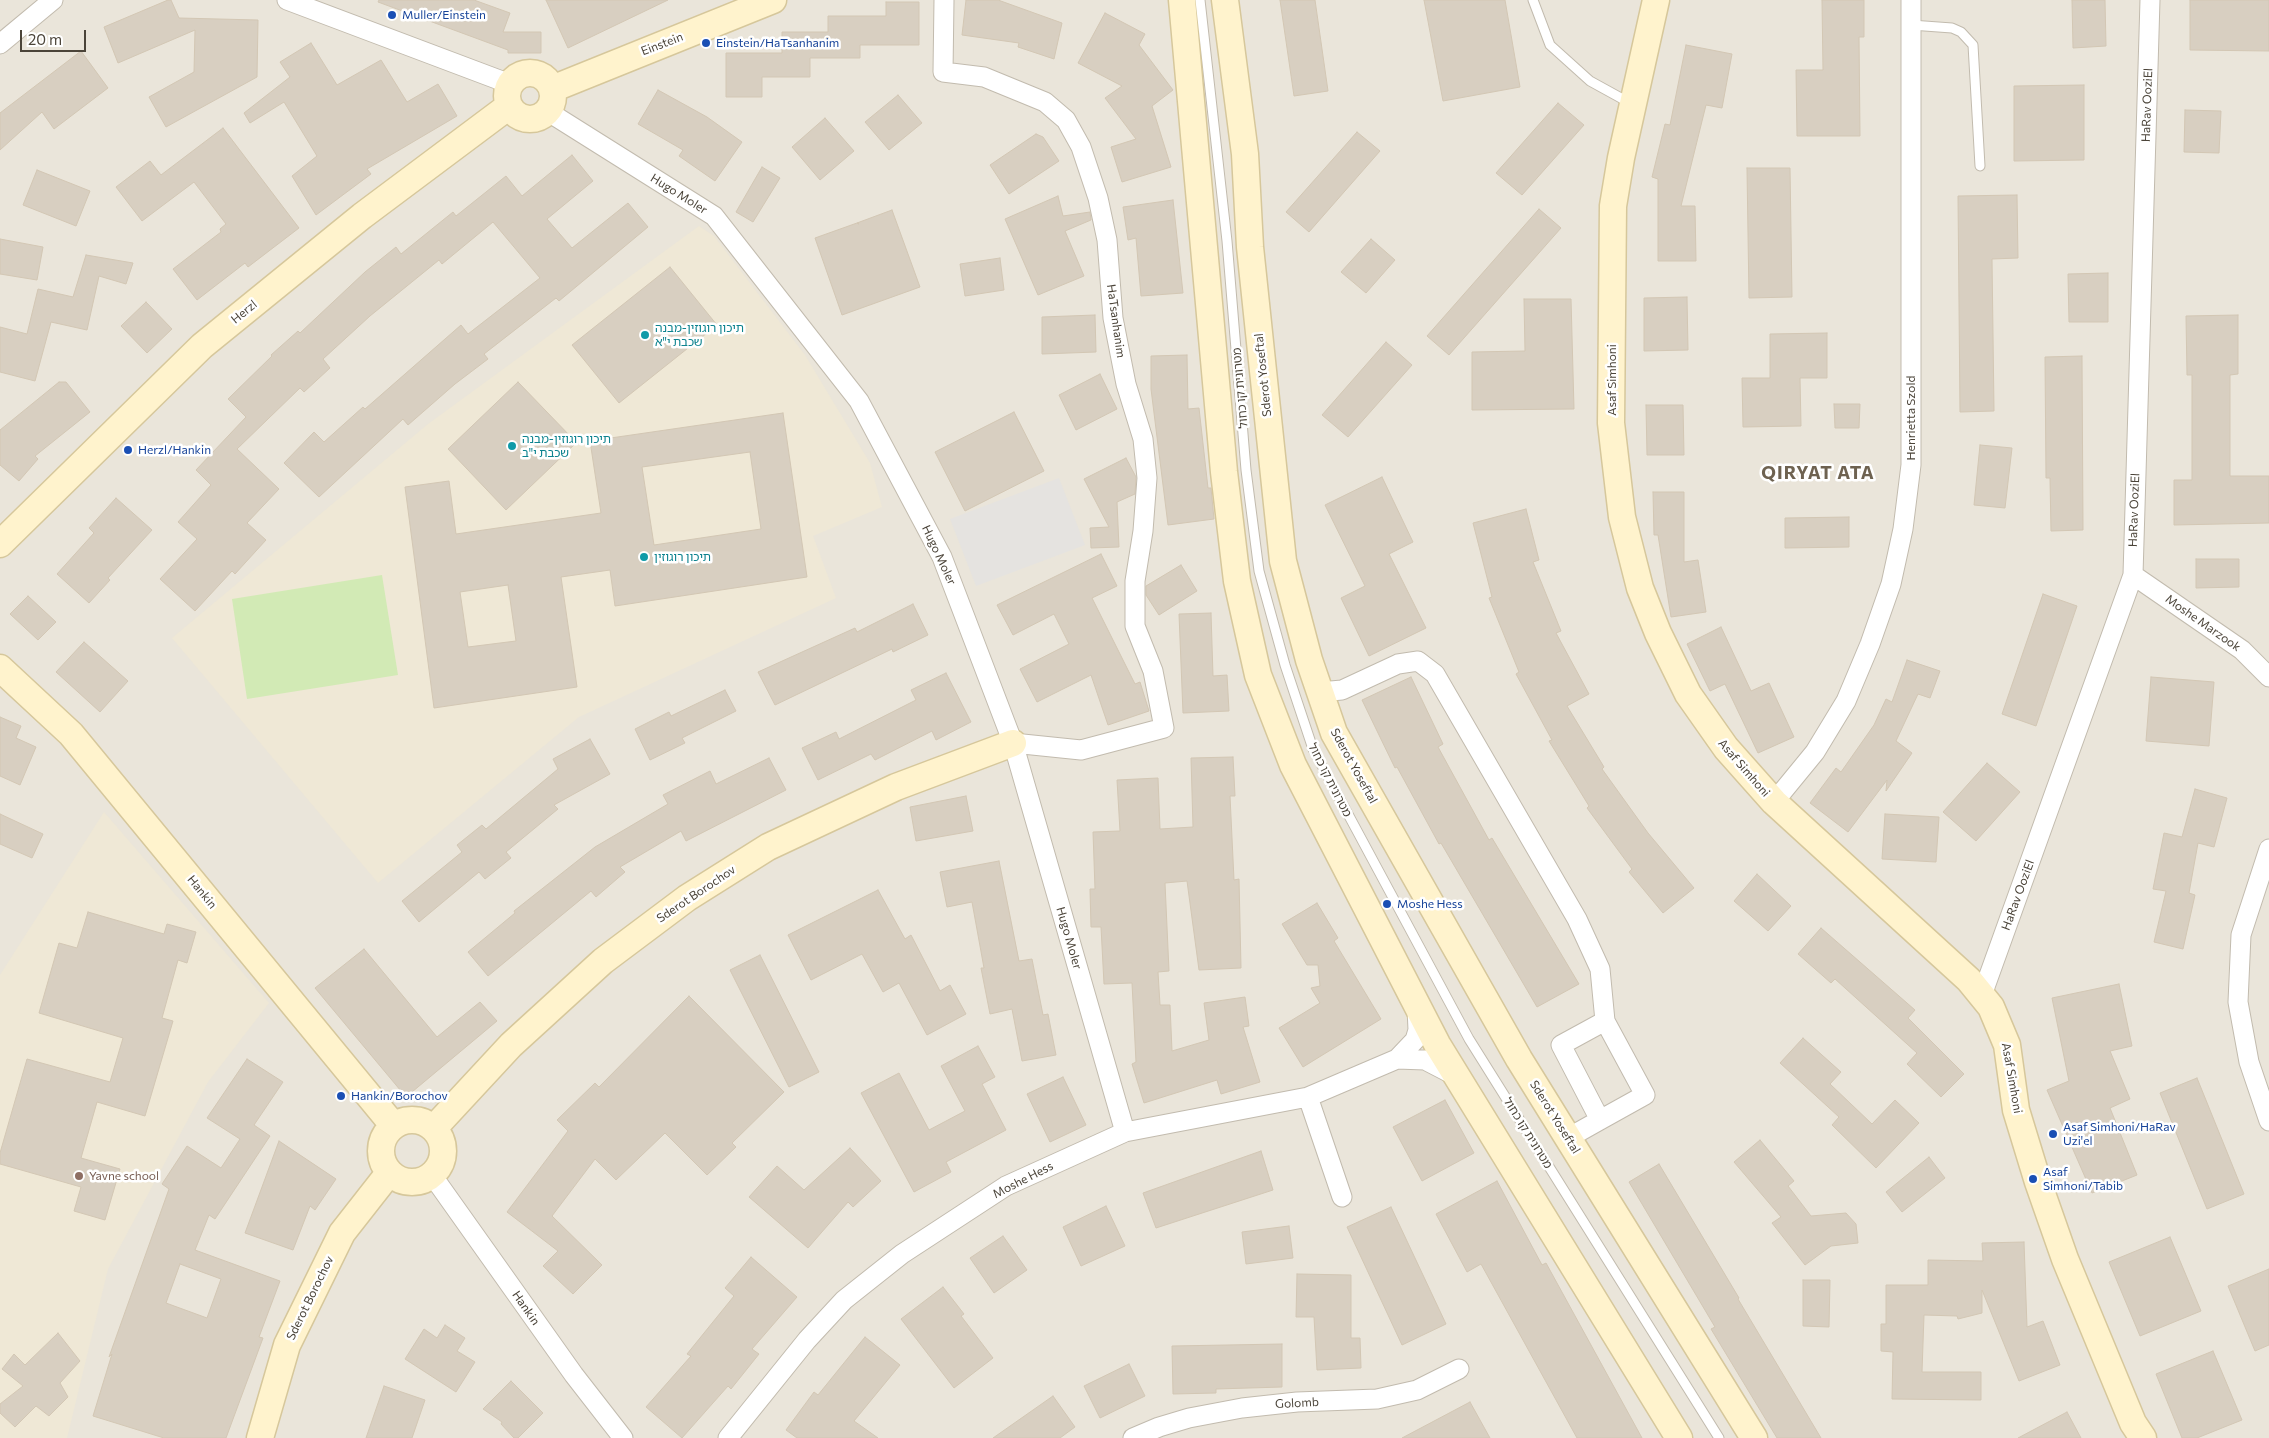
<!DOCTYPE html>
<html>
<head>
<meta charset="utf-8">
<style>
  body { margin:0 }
  #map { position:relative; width:2269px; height:1438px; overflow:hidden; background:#f6f3ec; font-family:Commissioner,sans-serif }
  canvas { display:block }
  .scale { position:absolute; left:20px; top:30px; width:66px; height:22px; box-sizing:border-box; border:2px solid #4b4439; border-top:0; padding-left:6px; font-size:15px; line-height:18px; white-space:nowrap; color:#4b4439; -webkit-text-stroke:4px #fff; paint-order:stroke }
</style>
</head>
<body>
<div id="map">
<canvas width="2269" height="1438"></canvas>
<div class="scale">20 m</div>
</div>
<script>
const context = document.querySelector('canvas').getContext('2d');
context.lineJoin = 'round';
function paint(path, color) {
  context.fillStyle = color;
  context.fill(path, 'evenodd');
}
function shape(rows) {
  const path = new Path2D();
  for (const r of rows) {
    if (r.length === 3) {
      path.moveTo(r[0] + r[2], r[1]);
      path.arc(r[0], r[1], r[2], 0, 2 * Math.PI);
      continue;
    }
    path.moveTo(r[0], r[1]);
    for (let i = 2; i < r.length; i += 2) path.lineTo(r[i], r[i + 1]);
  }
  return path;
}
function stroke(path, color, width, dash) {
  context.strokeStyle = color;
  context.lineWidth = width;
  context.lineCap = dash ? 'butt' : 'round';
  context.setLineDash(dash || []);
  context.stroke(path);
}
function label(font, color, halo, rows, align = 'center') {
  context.font = font + ' Commissioner,"Noto Sans Hebrew",sans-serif';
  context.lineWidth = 5;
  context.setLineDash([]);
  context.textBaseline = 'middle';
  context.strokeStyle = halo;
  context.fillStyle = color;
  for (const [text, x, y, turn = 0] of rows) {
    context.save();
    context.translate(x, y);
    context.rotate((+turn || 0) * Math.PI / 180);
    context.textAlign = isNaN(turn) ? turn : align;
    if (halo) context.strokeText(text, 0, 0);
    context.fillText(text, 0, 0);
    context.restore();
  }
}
const residential = shape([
  [0,0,2269,0,2269,1438,0,1438]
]);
const education = shape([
  [699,226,714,236,805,355,870,463,882,507,813,536,836,598,579,717,378,883,172,638,428,424],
  [104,812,269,1003,208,1082,108,1269,67,1438,0,1438,0,975]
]);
const green = shape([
  [382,575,398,675,247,699,232,599]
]);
const parking = shape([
  [1059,478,1085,545,976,586,950,519]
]);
const building = shape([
  [168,0,171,0,179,18,258,20,257,77,166,127,149,97,194,72,195,30,118,63,104,27,168,0],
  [379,0,474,0,510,13,503,32,541,32,541,53,508,53,508,50,378,2,379,0],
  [546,0,668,0,568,48,546,0],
  [966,0,998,0,1062,23,1054,59,1018,47,1019,43,962,35,966,0],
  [1280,0,1315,0,1328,91,1294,96,1280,0],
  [1424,0,1505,0,1520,87,1443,101,1424,0],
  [1822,0,1864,0,1864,37,1859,37,1860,136,1797,136,1796,70,1823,70,1822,0],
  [2072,0,2105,0,2106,46,2073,48,2072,0],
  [2190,0,2269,0,2269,51,2190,50,2190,0],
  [886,2,919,2,919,45,860,45,860,58,810,58,810,77,762,77,762,97,726,97,726,53,782,53,782,32,828,32,828,16,886,16,886,2],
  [1105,13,1145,34,1139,45,1173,90,1152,106,1171,167,1122,182,1111,147,1136,139,1105,98,1122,86,1078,63,1105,13],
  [311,43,337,85,381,60,407,102,438,84,457,116,367,169,371,174,316,215,292,176,317,156,284,102,250,123,244,113,290,77,280,62,311,43],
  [1686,45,1732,54,1722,108,1706,105,1681,206,1695,206,1696,261,1658,261,1658,179,1652,177,1665,124,1670,125,1686,45],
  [81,51,108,88,54,129,42,112,0,150,0,113,81,51],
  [2084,85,2084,160,2014,161,2014,86,2084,85],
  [658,90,707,117,742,142,715,181,679,156,683,150,638,124,658,90],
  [898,95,922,123,889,150,865,122,898,95],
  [1558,103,1584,125,1522,195,1496,173,1558,103],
  [2185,110,2221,111,2219,153,2184,152,2185,110],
  [825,118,854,151,820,180,792,147,825,118],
  [223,128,299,228,248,267,245,263,197,300,173,269,221,232,220,229,226,224,194,182,142,221,116,187,150,161,161,175,223,128],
  [1357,132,1380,151,1309,232,1286,212,1357,132],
  [1036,134,1043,137,1059,161,1009,194,990,165,1036,134],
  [572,155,593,181,547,219,572,248,628,203,648,227,559,301,556,298,484,354,488,359,455,384,408,425,403,419,319,497,284,463,314,432,324,442,363,407,365,409,461,325,468,334,540,278,493,222,442,264,439,260,370,316,323,359,330,368,304,392,300,388,237,449,279,489,247,523,266,540,235,574,232,571,195,611,160,579,197,539,178,522,211,485,196,470,246,417,228,399,272,356,271,355,298,331,300,333,365,272,396,247,401,254,453,212,456,216,506,176,522,196,572,155],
  [762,167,780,178,753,222,736,212,762,167],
  [1747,168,1790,168,1792,297,1749,298,1747,168],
  [37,170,90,191,76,226,23,205,37,170],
  [2017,195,2018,258,1992,259,1994,411,1960,412,1958,196,2017,195],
  [1058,196,1063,216,1090,212,1091,220,1065,231,1084,276,1038,295,1005,219,1058,196],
  [1173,200,1183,293,1141,296,1136,238,1128,240,1123,207,1173,200],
  [1539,209,1561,228,1449,355,1427,336,1539,209],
  [892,210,920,287,842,315,815,238,857,223,859,224,857,223,892,210],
  [0,239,43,247,37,280,0,274,0,239],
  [1371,239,1395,260,1366,293,1341,272,1371,239],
  [86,255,133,263,126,284,99,276,87,330,51,322,35,381,0,372,0,327,27,334,38,289,73,297,86,255],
  [1000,258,1004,290,965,296,960,264,1000,258],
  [670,267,717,325,619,403,572,345,670,267],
  [2108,273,2108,322,2069,322,2068,274,2108,273],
  [1687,297,1688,350,1644,351,1644,298,1687,297],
  [1524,299,1571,299,1574,409,1472,410,1472,352,1525,351,1524,299],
  [146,302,172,329,147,353,121,326,146,302],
  [1095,315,1096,352,1042,354,1042,317,1095,315],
  [2238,315,2238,374,2230,375,2230,476,2269,476,2269,523,2174,525,2174,480,2192,480,2192,375,2187,375,2186,316,2238,315],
  [1827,333,1827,378,1800,378,1801,426,1743,427,1742,378,1770,378,1770,334,1827,333],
  [1386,342,1412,365,1348,437,1322,415,1386,342],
  [1187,355,1188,409,1199,408,1208,488,1211,488,1214,519,1168,525,1151,389,1151,356,1187,355],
  [2082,356,2083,530,2051,531,2050,478,2046,478,2045,357,2082,356],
  [1100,374,1117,409,1076,430,1059,395,1100,374],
  [59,382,66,382,90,412,35,456,38,459,19,481,0,465,0,430,59,382],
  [518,382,573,439,566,445,576,443,506,510,448,449,518,382],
  [1834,404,1860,404,1859,428,1835,428,1834,404],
  [1646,405,1683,405,1684,455,1647,455,1646,405],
  [1014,412,1044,471,965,511,935,452,1014,412],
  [783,413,807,577,615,606,610,570,561,577,577,687,434,708,405,487,449,481,456,534,601,513,590,441,783,413],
  [750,452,761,529,654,545,642,467,750,452],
  [508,585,516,641,468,647,460,592,508,585],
  [1980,445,2012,448,2005,508,1974,505,1980,445],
  [1126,458,1136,477,1135,494,1117,502,1119,547,1091,548,1090,528,1109,527,1084,479,1126,458],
  [1382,477,1413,542,1389,554,1426,628,1369,656,1341,598,1365,586,1325,505,1382,477],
  [1653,492,1684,492,1684,562,1698,560,1706,612,1671,617,1658,535,1654,535,1653,492],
  [116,498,152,530,108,578,110,580,89,603,57,574,94,533,89,528,116,498],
  [1526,509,1539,560,1533,562,1561,631,1556,633,1589,694,1567,706,1604,767,1602,769,1648,833,1694,888,1663,913,1629,872,1632,869,1587,808,1589,806,1549,741,1552,740,1516,674,1519,672,1489,598,1492,597,1473,523,1526,509],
  [1849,517,1849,547,1785,548,1785,518,1849,517],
  [1101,554,1117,586,1092,598,1135,684,1140,682,1149,711,1108,725,1091,675,1037,702,1020,669,1069,644,1054,614,1013,635,997,605,1101,554],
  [2196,559,2239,559,2239,587,2196,588,2196,559],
  [1181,565,1197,591,1159,615,1146,595,1146,586,1181,565],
  [2043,594,2077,606,2036,726,2002,714,2043,594],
  [28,596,56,622,38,640,10,614,28,596],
  [913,604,928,635,893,652,892,649,775,705,758,672,855,628,857,632,913,604],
  [1211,613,1213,676,1227,675,1229,711,1183,713,1179,614,1211,613],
  [1721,627,1751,691,1769,683,1794,737,1758,753,1725,684,1710,691,1687,644,1721,627],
  [84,642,128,681,100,712,56,672,84,642],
  [1907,660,1940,671,1930,698,1918,694,1896,741,1912,753,1886,791,1887,780,1848,832,1810,803,1836,768,1841,772,1874,725,1886,699,1892,702,1907,660],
  [946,673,971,722,936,740,932,731,875,760,871,754,818,780,802,748,836,732,839,739,916,700,911,690,946,673],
  [1411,677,1443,744,1438,747,1489,840,1492,838,1579,984,1537,1007,1441,843,1439,844,1397,767,1395,768,1362,700,1411,677],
  [2151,677,2214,682,2209,746,2146,741,2151,677],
  [725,690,736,711,682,738,685,743,650,760,635,729,669,712,671,716,725,690],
  [0,717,21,726,16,738,36,747,20,785,0,776,0,717],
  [590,739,610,774,554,805,558,809,506,852,511,858,485,879,479,872,419,922,402,901,462,852,457,845,482,825,486,829,558,769,553,759,590,739],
  [1233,757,1235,796,1230,796,1234,880,1239,879,1241,968,1199,970,1187,881,1165,883,1169,971,1158,972,1160,1005,1170,1005,1172,1051,1209,1040,1204,1003,1245,997,1249,1026,1243,1027,1260,1082,1221,1094,1217,1080,1144,1103,1132,1064,1136,1062,1132,983,1104,984,1101,927,1091,927,1090,889,1095,889,1093,832,1120,831,1117,780,1158,778,1160,829,1193,827,1191,758,1233,757],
  [769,758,786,790,686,841,681,831,620,867,625,872,596,897,591,891,488,976,468,952,515,913,514,911,595,847,668,804,663,795,710,771,716,784,769,758],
  [1987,763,2020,792,1976,841,1943,812,1987,763],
  [2195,789,2227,798,2214,847,2198,843,2189,893,2195,895,2183,949,2154,942,2166,891,2153,889,2164,833,2182,837,2195,789],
  [966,796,973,831,916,841,910,807,966,796],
  [0,814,43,834,32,858,0,844,0,814],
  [1885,814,1939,817,1936,862,1882,859,1885,814],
  [999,861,1019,961,1032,959,1043,1015,1048,1014,1056,1055,1022,1061,1012,1009,990,1014,981,968,984,968,972,902,947,907,940,872,999,861],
  [1757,874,1791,906,1768,931,1734,901,1757,874],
  [878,890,905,939,911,935,940,991,950,985,966,1014,927,1035,899,983,883,992,862,954,811,980,788,935,878,890],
  [1317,903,1338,938,1334,941,1381,1019,1303,1067,1279,1028,1320,1003,1311,988,1320,986,1318,965,1307,965,1282,924,1317,903],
  [88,912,164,934,167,924,196,932,187,963,178,960,162,1018,173,1021,145,1116,97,1102,81,1158,120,1169,105,1220,74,1211,81,1187,0,1164,0,1153,27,1059,110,1082,123,1038,39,1013,59,943,77,948,88,912],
  [1821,928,1915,1010,1908,1018,1964,1074,1941,1097,1907,1064,1917,1053,1835,979,1831,983,1798,954,1821,928],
  [364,949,437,1037,480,1002,497,1021,406,1097,315,988,364,949],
  [760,955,819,1072,789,1087,730,970,760,955],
  [2119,984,2132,1046,2110,1051,2130,1099,2110,1108,2137,1175,2092,1193,2047,1090,2069,1081,2052,998,2119,984],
  [689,996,784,1092,732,1143,736,1147,707,1175,665,1133,616,1180,595,1159,552,1216,602,1265,573,1294,543,1266,558,1251,507,1212,568,1131,557,1120,595,1083,599,1087,689,996],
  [1803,1038,1841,1072,1830,1084,1872,1124,1895,1100,1919,1123,1876,1168,1832,1125,1839,1117,1780,1063,1803,1038],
  [978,1046,995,1077,982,1084,1006,1130,946,1162,951,1172,914,1192,861,1093,899,1073,929,1130,965,1111,941,1066,978,1046],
  [247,1059,283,1082,254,1125,270,1136,215,1219,209,1215,195,1250,280,1281,259,1337,263,1338,226,1438,164,1438,93,1416,112,1354,109,1357,169,1189,162,1184,187,1146,221,1168,240,1139,207,1118,247,1059],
  [180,1264,221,1279,207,1318,166,1303,180,1264],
  [1063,1077,1086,1125,1050,1142,1027,1094,1063,1077],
  [2197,1078,2244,1194,2207,1209,2160,1093,2197,1078],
  [1445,1100,1474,1153,1422,1181,1393,1127,1445,1100],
  [1760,1140,1794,1181,1788,1186,1811,1216,1846,1213,1856,1224,1858,1243,1831,1246,1805,1265,1772,1223,1781,1217,1734,1162,1760,1140],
  [279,1141,336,1179,315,1210,310,1206,293,1250,245,1233,279,1141],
  [850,1148,881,1181,853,1207,848,1202,808,1248,749,1197,777,1166,804,1190,850,1148],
  [1261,1151,1273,1190,1156,1228,1143,1193,1261,1151],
  [1929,1157,1945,1178,1902,1212,1886,1192,1929,1157],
  [1659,1164,1739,1298,1738,1299,1821,1438,1777,1438,1711,1329,1715,1327,1629,1182,1659,1164],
  [1497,1181,1542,1265,1546,1263,1642,1438,1577,1438,1481,1264,1467,1272,1436,1214,1497,1181],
  [1106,1206,1125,1246,1081,1266,1063,1227,1106,1206],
  [1391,1207,1446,1324,1402,1345,1347,1227,1391,1207],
  [1289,1226,1293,1258,1246,1264,1242,1232,1289,1226],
  [1003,1236,1027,1270,994,1293,970,1258,1003,1236],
  [2170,1237,2201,1311,2140,1336,2109,1262,2170,1237],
  [2024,1242,2027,1327,2043,1321,2060,1365,2019,1381,1982,1290,1982,1313,1958,1319,1957,1316,1924,1315,1922,1372,1981,1372,1981,1400,1892,1399,1893,1352,1881,1351,1881,1324,1886,1324,1886,1285,1928,1285,1928,1260,1983,1261,1982,1243,2024,1242],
  [751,1257,797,1297,752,1349,759,1354,731,1389,728,1386,682,1438,646,1407,691,1356,687,1354,734,1296,725,1288,751,1257],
  [2269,1269,2269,1345,2255,1351,2228,1286,2269,1269],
  [1297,1274,1351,1275,1351,1338,1360,1338,1361,1368,1317,1370,1314,1317,1296,1317,1297,1274],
  [1803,1280,1830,1280,1829,1327,1803,1326,1803,1280],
  [943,1287,964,1314,961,1316,993,1358,954,1388,901,1319,943,1287],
  [445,1325,465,1338,457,1351,475,1362,456,1392,405,1359,424,1329,437,1338,445,1325],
  [58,1333,80,1361,60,1383,68,1397,49,1416,36,1406,15,1427,0,1413,0,1404,23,1386,2,1369,14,1354,25,1365,58,1333],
  [865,1337,900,1365,854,1421,878,1438,797,1438,786,1430,814,1392,818,1395,865,1337],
  [1282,1344,1282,1387,1216,1389,1216,1393,1173,1394,1172,1346,1282,1344],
  [2213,1351,2242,1420,2197,1438,2182,1438,2156,1374,2213,1351],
  [1129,1364,1145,1396,1100,1418,1084,1386,1129,1364],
  [511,1381,543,1413,518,1438,514,1438,501,1424,502,1422,483,1409,511,1381],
  [384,1386,425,1400,412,1438,366,1438,384,1386],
  [1053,1396,1075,1427,1060,1438,993,1438,1053,1396],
  [1470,1402,1490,1438,1402,1438,1470,1402],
  [2067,1412,2081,1438,2018,1438,2067,1412]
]);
const lane = shape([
  [1200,0,1227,241,1246,470,1259,571,1285,665,1313,749,1469,1039,1719,1438],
  [1533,0,1550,45,1590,81,1630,103],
  [1911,25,1952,28,1961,32,1973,45,1980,166]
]);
const street = shape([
  [287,0,510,84],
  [944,0,943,72,984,77,1045,102,1066,120,1081,147,1098,198,1107,240,1113,318,1126,384,1143,439,1147,478,1143,531,1135,581,1135,626,1153,671,1164,728,1081,750,1013,743],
  [0,44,53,0],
  [547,111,714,216,859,401,942,557,1013,743,1125,1132],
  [2133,575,2242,650,2269,677],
  [1320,692,1342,690,1398,664,1418,661,1435,674,1577,919,1600,969,1605,1021],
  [1774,802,1815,752,1846,701,1870,644,1891,584,1903,529,1911,465,1911,0],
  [2269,849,2241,935,2238,1002,2249,1062,2269,1121],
  [1982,995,2133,575,2150,0],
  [1397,1059,1425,1060,1454,1075],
  [1308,1097,1342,1197],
  [1568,1138,1600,1120,1645,1095,1605,1021,1561,1045,1600,1120],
  [432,1175,574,1375,623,1438],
  [728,1438,807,1340,844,1300,902,1254,1006,1186,1125,1132,1308,1097,1397,1059,1415,1040,1418,1030,1417,1008],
  [1133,1438,1159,1427,1189,1418,1242,1408,1297,1402,1377,1399,1417,1390,1459,1369]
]);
const secondary = shape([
  [1182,0,1224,472,1237,581,1258,675,1293,765,1437,1044,1679,1438],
  [1225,0,1245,154,1250,247,1283,561,1309,660,1334,733,1519,1059,1754,1438],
  [1656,0,1621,158,1613,206,1611,423,1622,517,1640,588,1658,633,1688,694,1726,748,1774,802,1969,980,1991,1007,2007,1045,2016,1110,2038,1182,2065,1259,2133,1423,2143,1438],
  [530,96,23],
  [552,89,773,0],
  [0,544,202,346,362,216,509,106],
  [0,668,71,734,393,1125],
  [412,1151,31],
  [434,1128,511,1045,603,961,687,898,768,847,896,787,1013,743],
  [260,1438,287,1345,342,1233,389,1173]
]);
const markers = [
  [392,15,5,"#1a4fb4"],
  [706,43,5,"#1a4fb4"],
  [645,335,5,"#0f9aa8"],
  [512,446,5,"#0f9aa8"],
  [128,450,5,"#1a4fb4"],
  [644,557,5,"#0f9aa8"],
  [1387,904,5,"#1a4fb4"],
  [341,1096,5,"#1a4fb4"],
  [2053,1134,5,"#1a4fb4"],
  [79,1176,5,"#8d6e63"],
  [2033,1179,5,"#1a4fb4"]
];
const transitNames = [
  ["Muller/Einstein",402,15],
  ["Einstein/HaTsanhanim",716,43],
  ["Herzl/Hankin",138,450],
  ["Moshe Hess",1397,904],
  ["Hankin/Borochov",351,1096],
  ["Asaf Simhoni/HaRav",2063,1127],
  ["Uzi'el",2063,1141],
  ["Asaf",2043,1172],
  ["Simhoni/Tabib",2043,1186]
];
const streetNames = [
  ["Einstein",662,44,-21],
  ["HaRav OoziEl",2147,105,-88],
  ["Hugo Moler",679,194,32],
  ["Herzl",244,312,-39],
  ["HaTsanhanim",1116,321,82],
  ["Sderot Yoseftal",1263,375,-96],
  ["Asaf Simhoni",1612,380,-90],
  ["מטרונית קו כחול",1240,388,-95],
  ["Henrietta Szold",1911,418,-90],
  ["HaRav OoziEl",2134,510,-88],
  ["Hugo Moler",939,555,65],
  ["Moshe Marzook",2203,623,35],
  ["Sderot Yoseftal",1354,766,61],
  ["Asaf Simhoni",1744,768,49],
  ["מטרונית קו כחול",1330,780,63],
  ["Hankin",202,892,51],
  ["Sderot Borochov",696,894,-34],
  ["HaRav OoziEl",2018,895,-70],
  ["Hugo Moler",1069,938,74],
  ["Asaf Simhoni",2012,1078,80],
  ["Sderot Yoseftal",1555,1117,58],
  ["מטרונית קו כחול",1528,1133,58],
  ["Moshe Hess",1023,1180,-27],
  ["Sderot Borochov",310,1298,-64],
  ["Hankin",526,1308,55],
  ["Golomb",1297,1403,-3]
];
const cultureNames = [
  ["תיכון רוגוזין-מבנה",655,328],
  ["שכבת י\"א",655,342],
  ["תיכון רוגוזין-מבנה",522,439],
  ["שכבת י\"ב",522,453],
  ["תיכון רוגוזין",654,557]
];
const educationNames = [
  ["Yavne school",89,1176]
];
const districtNames = [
  ["QIRYAT ATA",1818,473]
];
paint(residential, '#eae5da');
paint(education, '#efe8d6');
paint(green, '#d2eab5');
paint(parking, '#e5e3e0');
paint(building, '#d8cfc1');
stroke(building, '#d3c7b4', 1);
stroke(lane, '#c2bbae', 11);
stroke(street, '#c2bbae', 21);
stroke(secondary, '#d6c79b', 29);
stroke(lane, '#fff', 9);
stroke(street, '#fff', 19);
stroke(secondary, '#fff3cd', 26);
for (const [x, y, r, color] of markers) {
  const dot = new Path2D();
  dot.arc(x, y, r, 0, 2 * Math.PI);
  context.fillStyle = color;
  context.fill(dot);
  stroke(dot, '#fff', 2);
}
label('12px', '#164399', '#fff', transitNames, 'left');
label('12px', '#4b4439', '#fff', streetNames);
label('12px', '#0d838f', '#fff', cultureNames, 'left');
label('12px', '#785e54', '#fff', educationNames, 'left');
context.letterSpacing = '1px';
label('bold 18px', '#6e6250', '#fff', districtNames);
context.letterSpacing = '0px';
</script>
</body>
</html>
